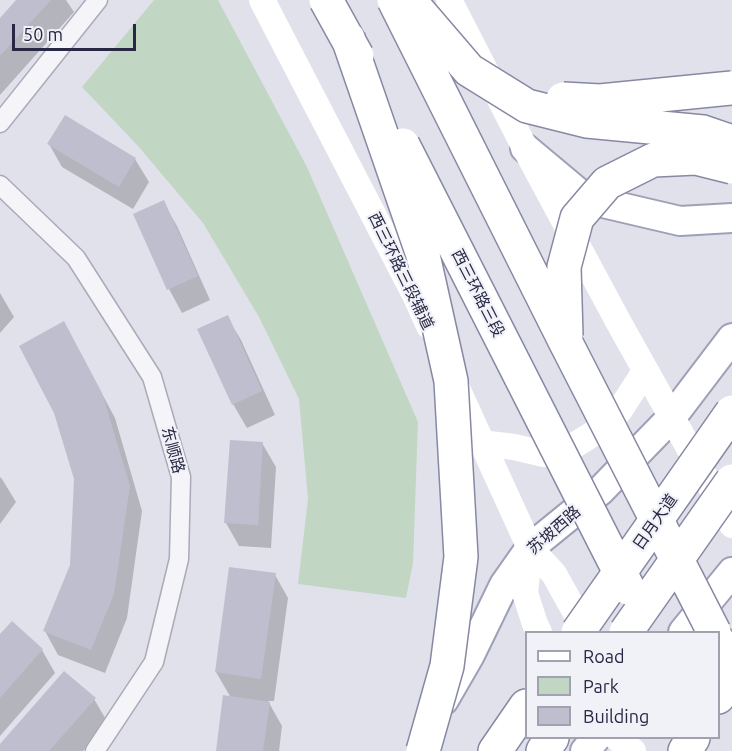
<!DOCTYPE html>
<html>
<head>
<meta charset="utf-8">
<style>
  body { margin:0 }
  #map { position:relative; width:732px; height:751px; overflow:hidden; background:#e1e1eb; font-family:Ubuntu,sans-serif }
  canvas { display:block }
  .legend { position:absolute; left:525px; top:631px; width:195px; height:108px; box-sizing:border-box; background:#f1f1f8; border:2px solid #a1a1b0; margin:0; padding:8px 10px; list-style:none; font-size:18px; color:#282844 }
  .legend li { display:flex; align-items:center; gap:12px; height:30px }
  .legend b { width:30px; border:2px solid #a1a1b0 }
  .scale { position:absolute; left:12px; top:24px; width:124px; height:27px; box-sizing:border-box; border:3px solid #282844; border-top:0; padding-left:8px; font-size:18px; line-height:21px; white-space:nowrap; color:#282844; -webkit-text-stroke:4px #f1f1f8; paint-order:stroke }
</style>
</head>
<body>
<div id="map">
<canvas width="732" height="751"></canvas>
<ul class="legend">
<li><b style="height:8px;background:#fff"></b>Road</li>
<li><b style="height:16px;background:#c2d6c4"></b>Park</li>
<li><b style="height:16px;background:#bebece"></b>Building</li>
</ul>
<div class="scale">50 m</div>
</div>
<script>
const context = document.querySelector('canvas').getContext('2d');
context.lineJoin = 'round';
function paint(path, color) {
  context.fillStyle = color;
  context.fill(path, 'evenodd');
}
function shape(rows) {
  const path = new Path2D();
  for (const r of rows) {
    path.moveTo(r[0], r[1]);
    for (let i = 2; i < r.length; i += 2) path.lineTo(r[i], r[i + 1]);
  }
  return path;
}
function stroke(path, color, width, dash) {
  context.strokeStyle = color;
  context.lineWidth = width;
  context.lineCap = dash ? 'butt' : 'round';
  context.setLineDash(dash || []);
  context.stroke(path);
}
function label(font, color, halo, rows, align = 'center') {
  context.font = font + ' Ubuntu,"Noto Sans SC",sans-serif';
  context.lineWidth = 4.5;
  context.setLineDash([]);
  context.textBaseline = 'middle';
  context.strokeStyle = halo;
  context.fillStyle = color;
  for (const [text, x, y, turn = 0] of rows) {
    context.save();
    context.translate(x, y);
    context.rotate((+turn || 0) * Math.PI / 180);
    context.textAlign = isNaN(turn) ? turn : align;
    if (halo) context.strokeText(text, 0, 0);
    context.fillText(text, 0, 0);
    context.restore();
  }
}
const green = shape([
  [154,0,218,0,307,167,418,422,413,563,406,598,298,584,308,499,299,399,259,317,203,223,138,146,82,87]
]);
const shadow = shape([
  [18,0,66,0,74,12,0,95,0,20],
  [49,144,135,159,149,182,133,209,62,167],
  [163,202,177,226,210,300,182,313,169,289,135,215],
  [0,293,14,317,0,333],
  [227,317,241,340,275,415,247,428,233,404],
  [77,347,115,418,142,511,127,618,105,673,58,655,45,631,71,565,76,479],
  [262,443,276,467,271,548,239,546,226,523],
  [0,477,2,479,16,502,0,524],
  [275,575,288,598,274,701,268,701,282,726,279,751,217,751,231,698,216,672],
  [0,637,42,650,55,673,0,736],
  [94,699,108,723,83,751,0,751,0,746]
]);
const building = shape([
  [16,0,51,0,0,56,0,18],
  [65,115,136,158,119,187,47,144],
  [164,200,198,276,167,290,133,214],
  [228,315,262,391,232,405,197,329],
  [64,321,102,393,130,486,114,594,91,650,43,631,70,565,74,479,54,413,19,346],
  [230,440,263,442,258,525,224,523],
  [229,567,276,573,261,679,215,672],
  [12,621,43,649,0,698,0,634],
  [64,671,96,698,49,751,0,751,0,744],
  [223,695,270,702,263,751,216,751]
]);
const street = shape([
  [0,123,98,0],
  [0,185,76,258,152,377,181,477,179,559,154,662,95,751]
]);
const secondary = shape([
  [262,0,415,295,429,326],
  [449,0,525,148,619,323,732,525],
  [456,386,530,548,554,574,579,619,588,632],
  [481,443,514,447,544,454,575,445,604,427,620,410,645,371],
  [530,548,525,593,535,624,539,632],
  [617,738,633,751]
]);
const primary = shape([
  [525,148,586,199,680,221,732,218],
  [683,632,732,572],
  [444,700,470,655,504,585,530,548,600,491,672,417,732,338],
  [585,751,596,738]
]);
const highway = shape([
  [718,641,732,667],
  [718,697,732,676],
  [495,751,526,706],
  [543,751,552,738],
  [685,751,693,738]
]);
const highwayBridge = shape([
  [326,0,357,56],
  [394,0,566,343,714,632],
  [409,0,469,70,527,106,587,121,703,132,732,142],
  [348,38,423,255,451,381,461,557,447,666,423,751],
  [563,99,600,101,732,88],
  [403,145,628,588],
  [566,336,564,267,577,218,607,183,653,160,696,158,732,167],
  [578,632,732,412],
  [626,632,732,481]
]);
const streetNames = [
  ["西三环路三段辅道",401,271,64],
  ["西三环路三段",478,293,63],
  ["东顺路",173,450,75],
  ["日月大道",655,522,-55],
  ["苏坡西路",554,530,-41]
];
paint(green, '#c2d6c4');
paint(shadow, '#0003');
paint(building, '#bebece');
stroke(street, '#aaaab9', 21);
stroke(primary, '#9fa0b8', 32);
stroke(highway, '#8788a3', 36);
stroke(street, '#f5f4f9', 18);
stroke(secondary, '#fff', 26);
stroke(primary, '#fff', 28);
stroke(highway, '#fff', 33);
stroke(highwayBridge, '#8788a3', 36, []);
stroke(highwayBridge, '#fff', 33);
label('16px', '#282844', '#f1f1f8', streetNames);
</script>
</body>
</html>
